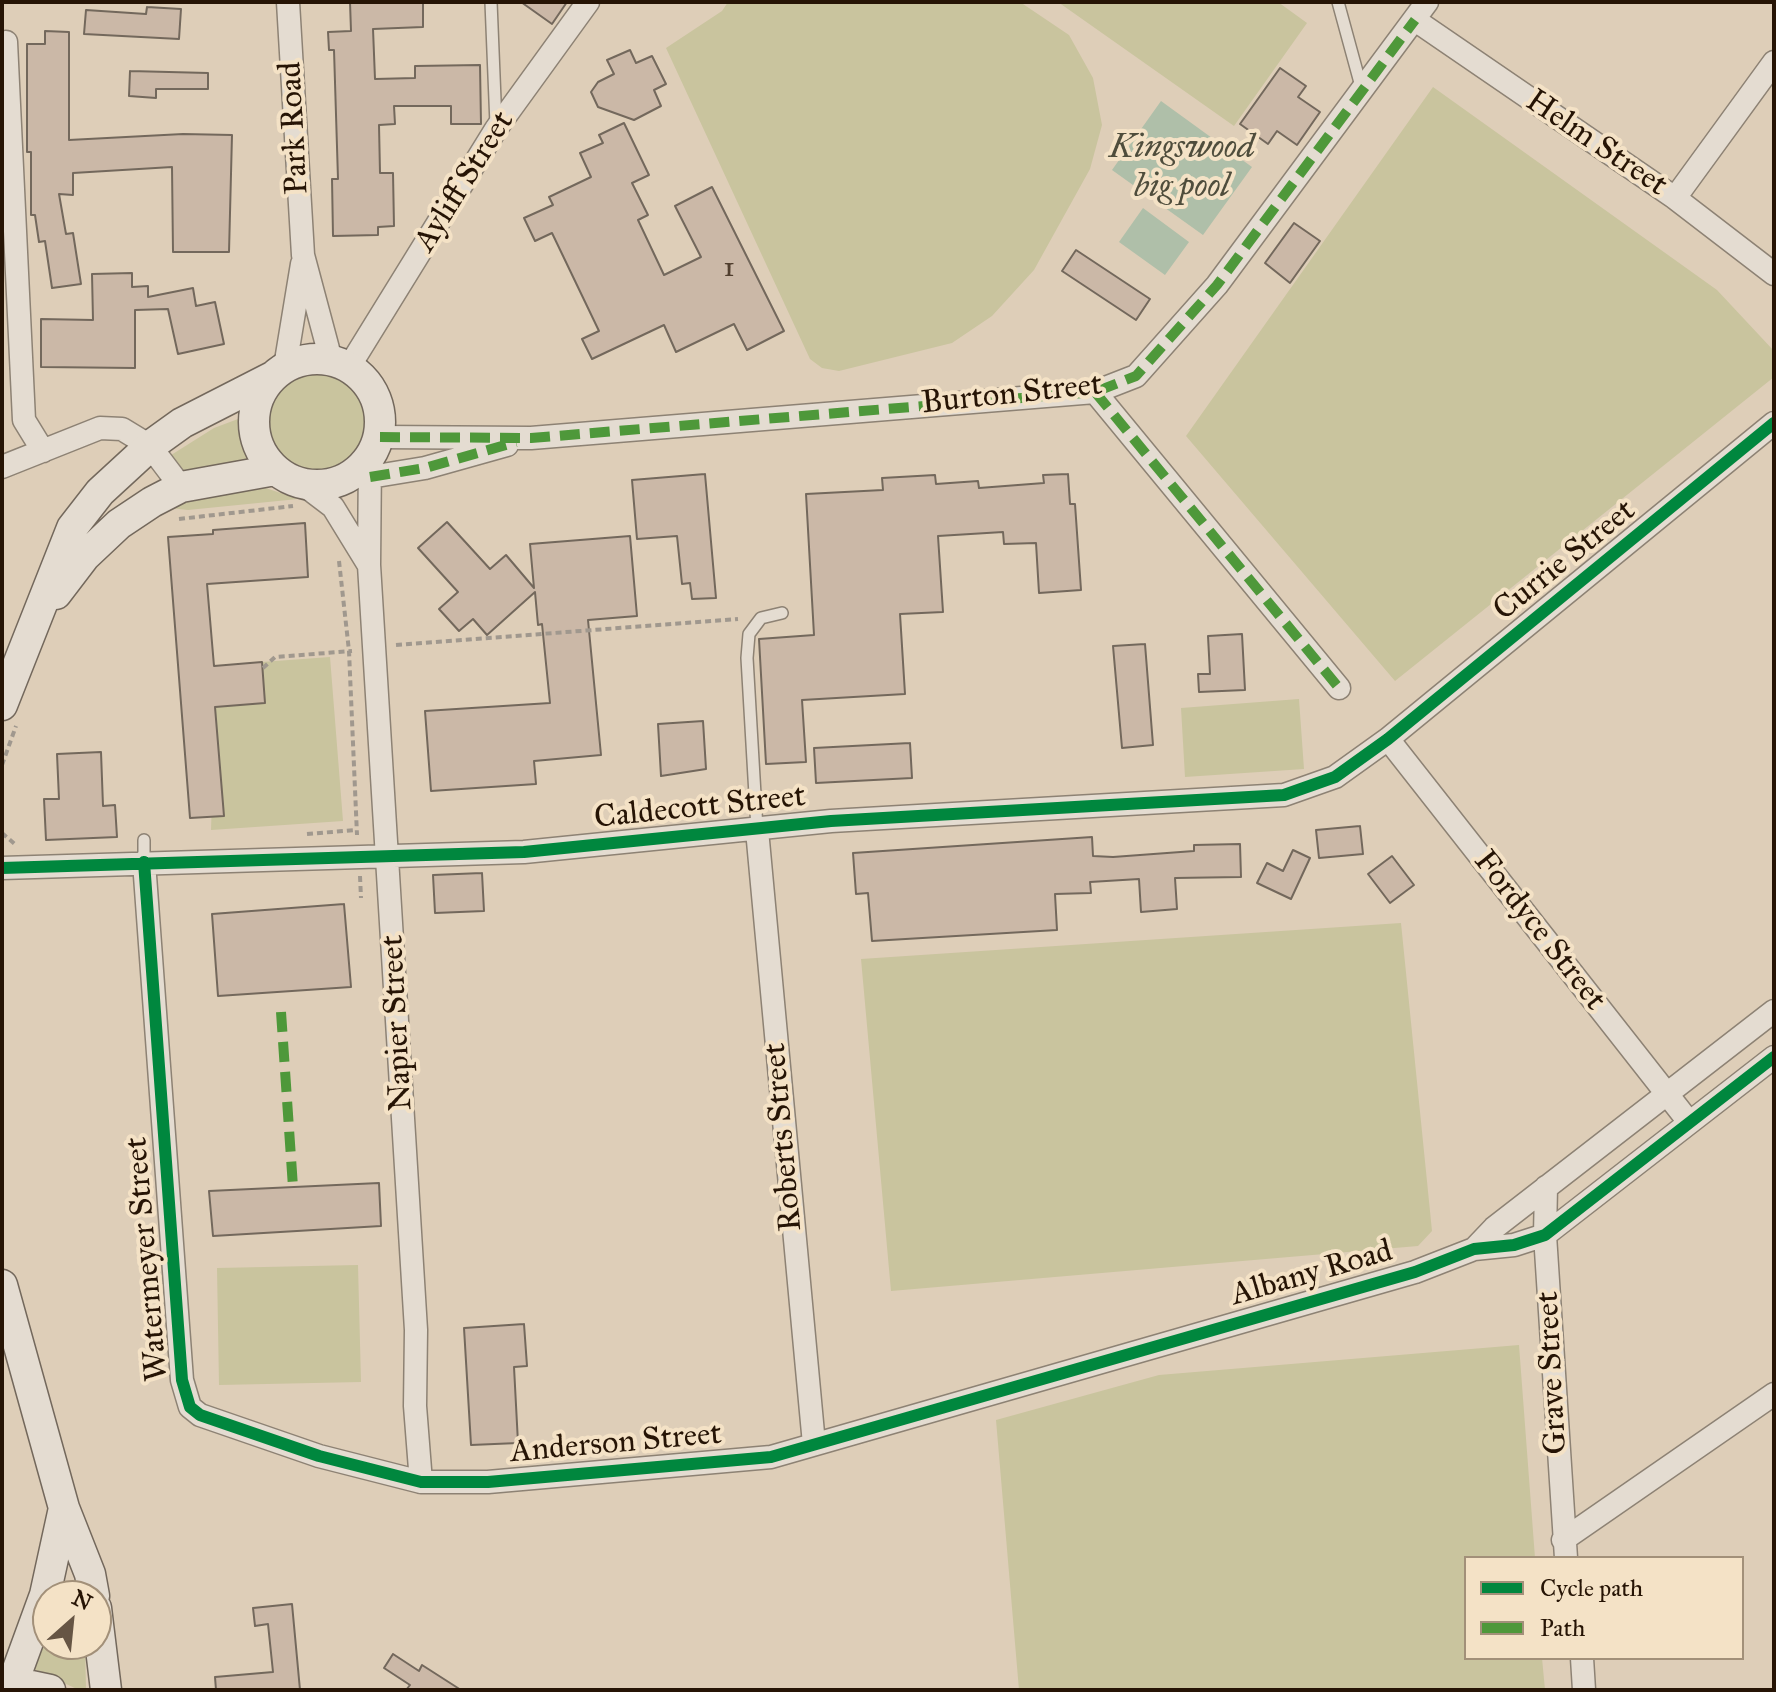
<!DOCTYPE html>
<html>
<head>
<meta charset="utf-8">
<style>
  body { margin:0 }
  #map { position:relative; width:1776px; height:1692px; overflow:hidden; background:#deceb8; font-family:"IM FELL Great Primer",serif }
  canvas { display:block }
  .frame { position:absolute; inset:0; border:4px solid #261405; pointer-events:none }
  .legend { position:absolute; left:1464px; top:1556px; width:280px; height:104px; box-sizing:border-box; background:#f4e2c6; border:2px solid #a29079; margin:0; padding:10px 14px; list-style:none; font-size:24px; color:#261405 }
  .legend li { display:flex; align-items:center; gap:16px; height:40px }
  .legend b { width:40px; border:2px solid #a29079 }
  .north { position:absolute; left:32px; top:1580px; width:80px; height:80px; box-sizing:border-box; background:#f4e2c6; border:2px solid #a29079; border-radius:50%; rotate:27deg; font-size:22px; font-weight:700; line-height:32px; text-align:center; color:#261405 }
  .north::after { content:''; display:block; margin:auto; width:28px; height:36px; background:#654; clip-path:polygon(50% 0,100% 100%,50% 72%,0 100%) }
</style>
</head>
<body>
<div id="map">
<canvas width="1776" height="1692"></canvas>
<div class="frame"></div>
<ul class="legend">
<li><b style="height:10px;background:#00873e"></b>Cycle path</li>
<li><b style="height:10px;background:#4e983a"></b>Path</li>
</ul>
<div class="north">N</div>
</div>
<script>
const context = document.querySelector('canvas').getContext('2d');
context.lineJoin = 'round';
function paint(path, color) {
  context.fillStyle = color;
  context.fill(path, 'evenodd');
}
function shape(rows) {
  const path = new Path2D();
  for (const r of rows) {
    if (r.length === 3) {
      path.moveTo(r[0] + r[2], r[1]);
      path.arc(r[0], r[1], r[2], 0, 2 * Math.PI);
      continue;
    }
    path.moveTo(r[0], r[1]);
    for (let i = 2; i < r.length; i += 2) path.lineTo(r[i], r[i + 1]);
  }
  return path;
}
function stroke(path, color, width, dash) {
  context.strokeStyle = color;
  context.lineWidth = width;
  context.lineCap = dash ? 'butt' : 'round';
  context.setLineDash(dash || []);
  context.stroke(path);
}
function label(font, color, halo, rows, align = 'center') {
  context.font = font + ' "IM FELL Great Primer",serif';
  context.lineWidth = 8;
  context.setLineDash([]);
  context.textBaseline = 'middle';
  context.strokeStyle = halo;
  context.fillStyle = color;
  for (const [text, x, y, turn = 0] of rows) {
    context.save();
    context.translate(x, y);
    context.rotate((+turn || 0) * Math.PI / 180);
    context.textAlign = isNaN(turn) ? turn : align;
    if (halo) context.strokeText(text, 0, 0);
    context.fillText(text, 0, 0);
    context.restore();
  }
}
const green = shape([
  [728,2,1020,2,1069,35,1093,78,1102,125,1090,169,1034,270,992,316,952,343,839,371,822,368,810,359,666,48,722,11],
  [1058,2,1278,2,1307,23,1234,126],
  [1433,87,1717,290,1774,351,1774,377,1395,681,1186,436],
  [317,422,50],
  [238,419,249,466,183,471,168,457,214,428],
  [257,485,298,499,188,510,170,508,180,502],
  [330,657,343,821,211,830,215,707,265,703,262,662],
  [1299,699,1304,769,1185,777,1181,708],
  [1401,923,1432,1231,1418,1246,891,1291,861,959],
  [358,1265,361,1382,219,1385,217,1268],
  [1519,1345,1535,1558,1466,1558,1466,1658,1542,1658,1545,1690,1019,1690,996,1420,1159,1375],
  [48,1636,48,1644,85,1644,86,1690,79,1690,34,1669]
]);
const water = shape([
  [1161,101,1252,167,1203,235,1112,170],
  [1143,208,1189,242,1165,275,1119,242]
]);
const building = shape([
  [350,2,423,2,423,27,373,29,375,79,415,78,415,66,480,65,481,124,451,124,451,106,394,106,395,124,379,125,380,173,393,173,394,226,378,227,378,235,333,236,332,179,338,179,334,50,329,50,328,32,351,31,350,2],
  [521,2,567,2,552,24,521,2],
  [147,7,181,9,179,39,84,34,86,10,146,14,147,7],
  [45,31,69,32,69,140,183,134,232,135,229,252,173,252,172,167,73,173,73,195,59,194,66,234,73,233,81,284,52,288,45,241,39,242,35,215,31,215,31,152,27,152,27,44,45,44,45,31],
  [630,50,636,63,652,56,666,84,654,90,661,106,634,120,598,107,591,92,598,82,614,74,607,60,630,50],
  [1280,68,1306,86,1298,97,1320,112,1297,145,1277,131,1268,144,1240,124,1280,68],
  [130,71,208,73,208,89,156,89,156,98,129,96,130,71],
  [624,123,649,175,632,183,648,215,638,220,664,275,701,257,675,206,712,187,784,331,747,350,734,324,676,352,664,325,592,359,582,339,599,331,552,233,535,241,524,218,553,205,549,197,591,177,580,153,603,143,599,135,624,123],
  [1294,223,1320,241,1290,283,1265,263,1294,223],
  [1076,250,1150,299,1136,320,1062,271,1076,250],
  [132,273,132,287,148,286,148,297,193,288,196,306,215,302,224,344,178,354,168,309,135,310,135,368,41,367,41,319,93,320,92,274,132,273],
  [705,474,716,598,692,599,690,583,682,584,677,536,637,539,632,480,705,474],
  [1068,474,1070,504,1075,504,1081,590,1039,593,1036,543,1004,544,1003,532,938,536,943,612,900,614,905,694,802,700,806,762,766,764,759,639,814,635,806,494,883,490,882,478,935,475,936,484,978,481,979,488,1044,483,1043,475,1068,474],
  [447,522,490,569,506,555,534,588,530,544,630,536,637,616,588,620,601,755,534,761,536,784,431,791,425,711,550,703,542,624,538,625,535,592,487,635,473,619,459,631,439,609,458,592,418,548,447,522],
  [305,523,308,577,207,584,214,666,262,662,265,703,215,707,224,816,190,818,168,537,213,534,213,530,305,523],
  [1242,634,1245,690,1199,692,1198,674,1210,674,1208,636,1242,634],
  [1145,644,1153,745,1122,748,1113,646,1145,644],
  [703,721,706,769,661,776,658,724,703,721],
  [910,743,912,778,816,783,814,748,910,743],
  [101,752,103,806,115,805,117,837,46,840,44,799,59,799,57,754,101,752],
  [1360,826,1363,854,1319,858,1316,830,1360,826],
  [1092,837,1093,856,1113,857,1194,851,1194,845,1240,844,1241,877,1175,878,1177,909,1141,912,1139,879,1090,882,1091,893,1055,894,1057,930,872,941,868,893,856,894,853,853,1092,837],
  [1293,850,1310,858,1291,899,1257,883,1267,863,1283,871,1293,850],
  [1392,856,1414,885,1390,903,1368,874,1392,856],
  [482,873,484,911,435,913,433,875,482,873],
  [344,904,351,987,218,996,212,914,344,904],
  [379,1183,381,1226,213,1236,209,1191,379,1183],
  [524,1324,527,1366,514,1367,518,1443,471,1445,464,1328,524,1324],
  [292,1604,300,1690,216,1690,215,1677,273,1672,268,1624,255,1626,253,1608,292,1604],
  [393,1654,419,1671,422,1665,461,1690,406,1690,410,1685,384,1668,393,1654]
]);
const path = shape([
  [179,519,293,506],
  [339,561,349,651,357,835],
  [396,645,738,619],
  [263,668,275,657,352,651],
  [2,765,16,726],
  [2,833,16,845],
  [307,834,356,830],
  [360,876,361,898]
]);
const lane = shape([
  [491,2,496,125],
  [1338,2,1362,90],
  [757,829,747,658,749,634,761,618,782,613],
  [144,862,144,840]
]);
const street = shape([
  [288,2,303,255,331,360],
  [1415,20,1675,198,1774,274],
  [6,42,24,420,43,451],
  [1675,198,1774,62],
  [285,367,302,264],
  [349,367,496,129,588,2],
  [1095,392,1339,688],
  [380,437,531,438,1095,392,1136,376,1217,285,1427,2],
  [370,459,369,565,416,1330,415,1406,421,1482],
  [2,467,100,428,122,429,150,446,181,487],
  [370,477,425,468,507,445],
  [304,485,333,507,368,564],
  [1388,739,1689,1122],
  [757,830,814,1444],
  [144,862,182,1380,190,1407,200,1415,319,1456,421,1482,488,1482,771,1457,1415,1272,1474,1249,1514,1245,1545,1235,1774,1057],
  [2,868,524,852,831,821,1284,795,1335,777,1388,739,1774,423],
  [1546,1187,1545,1235,1566,1558],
  [1474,1249,1494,1228,1774,1011],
  [1563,1540,1774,1394],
  [1582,1658,1584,1690]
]);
const secondary = shape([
  [317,422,63],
  [56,594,85,556,119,524,152,502,181,487,275,470],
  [2,705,72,528,100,492,150,446,182,423,272,377],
  [2,1285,64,1508,90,1574,94,1596],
  [96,1608,106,1690],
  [11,1688,45,1595,64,1508],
  [4,1690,31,1686,50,1690]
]);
const quiet = shape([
  [1095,392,1339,688],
  [380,437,531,438,1095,392,1136,376,1217,285,1415,20],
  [370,477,425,468,516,442],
  [281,1012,293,1187]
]);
const cycleway = shape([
  [144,862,182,1380,190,1407,200,1415,319,1456,421,1482,488,1482,771,1457,1415,1272,1474,1249,1514,1245,1545,1235,1774,1057],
  [2,868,524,852,831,821,1284,795,1335,777,1388,739,1774,423]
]);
const numberNames = [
  ["1",729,269]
];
const streetNames = [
  ["Park Road",295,128,-93],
  ["Helm Street",1596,144,34],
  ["Ayliff Street",465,182,-58],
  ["Burton Street",1012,395,-6],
  ["Currie Street",1565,561,-39],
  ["Caldecott Street",700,808,-6],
  ["Fordyce Street",1539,931,52],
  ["Napier Street",398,1023,-93],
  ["Roberts Street",784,1137,-95],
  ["Watermeyer Street",148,1259,-95],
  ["Albany Road",1312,1274,-16],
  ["Grave Street",1553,1373,-93],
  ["Anderson Street",616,1444,-5]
];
const waterNames = [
  ["Kingswood",1182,149],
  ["big pool",1182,188]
];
paint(green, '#c9c49e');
paint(water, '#afbfa9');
paint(building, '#cbb8a7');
stroke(building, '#73685c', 2);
stroke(lane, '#8d8274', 14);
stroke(street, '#8d8274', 25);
stroke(secondary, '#73685c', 33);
stroke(path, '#a0988e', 4, [6, 4]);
stroke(lane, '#e4dcd1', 11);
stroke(street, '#e4dcd1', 22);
stroke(secondary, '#e4dcd1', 30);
stroke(quiet, '#4e983a', 10, [20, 10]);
stroke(cycleway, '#00873e', 12);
label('28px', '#503e2e', null, numberNames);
label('32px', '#261405', '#f4e2c6', streetNames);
label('italic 34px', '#4f4d3c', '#f4e2c6', waterNames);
</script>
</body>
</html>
